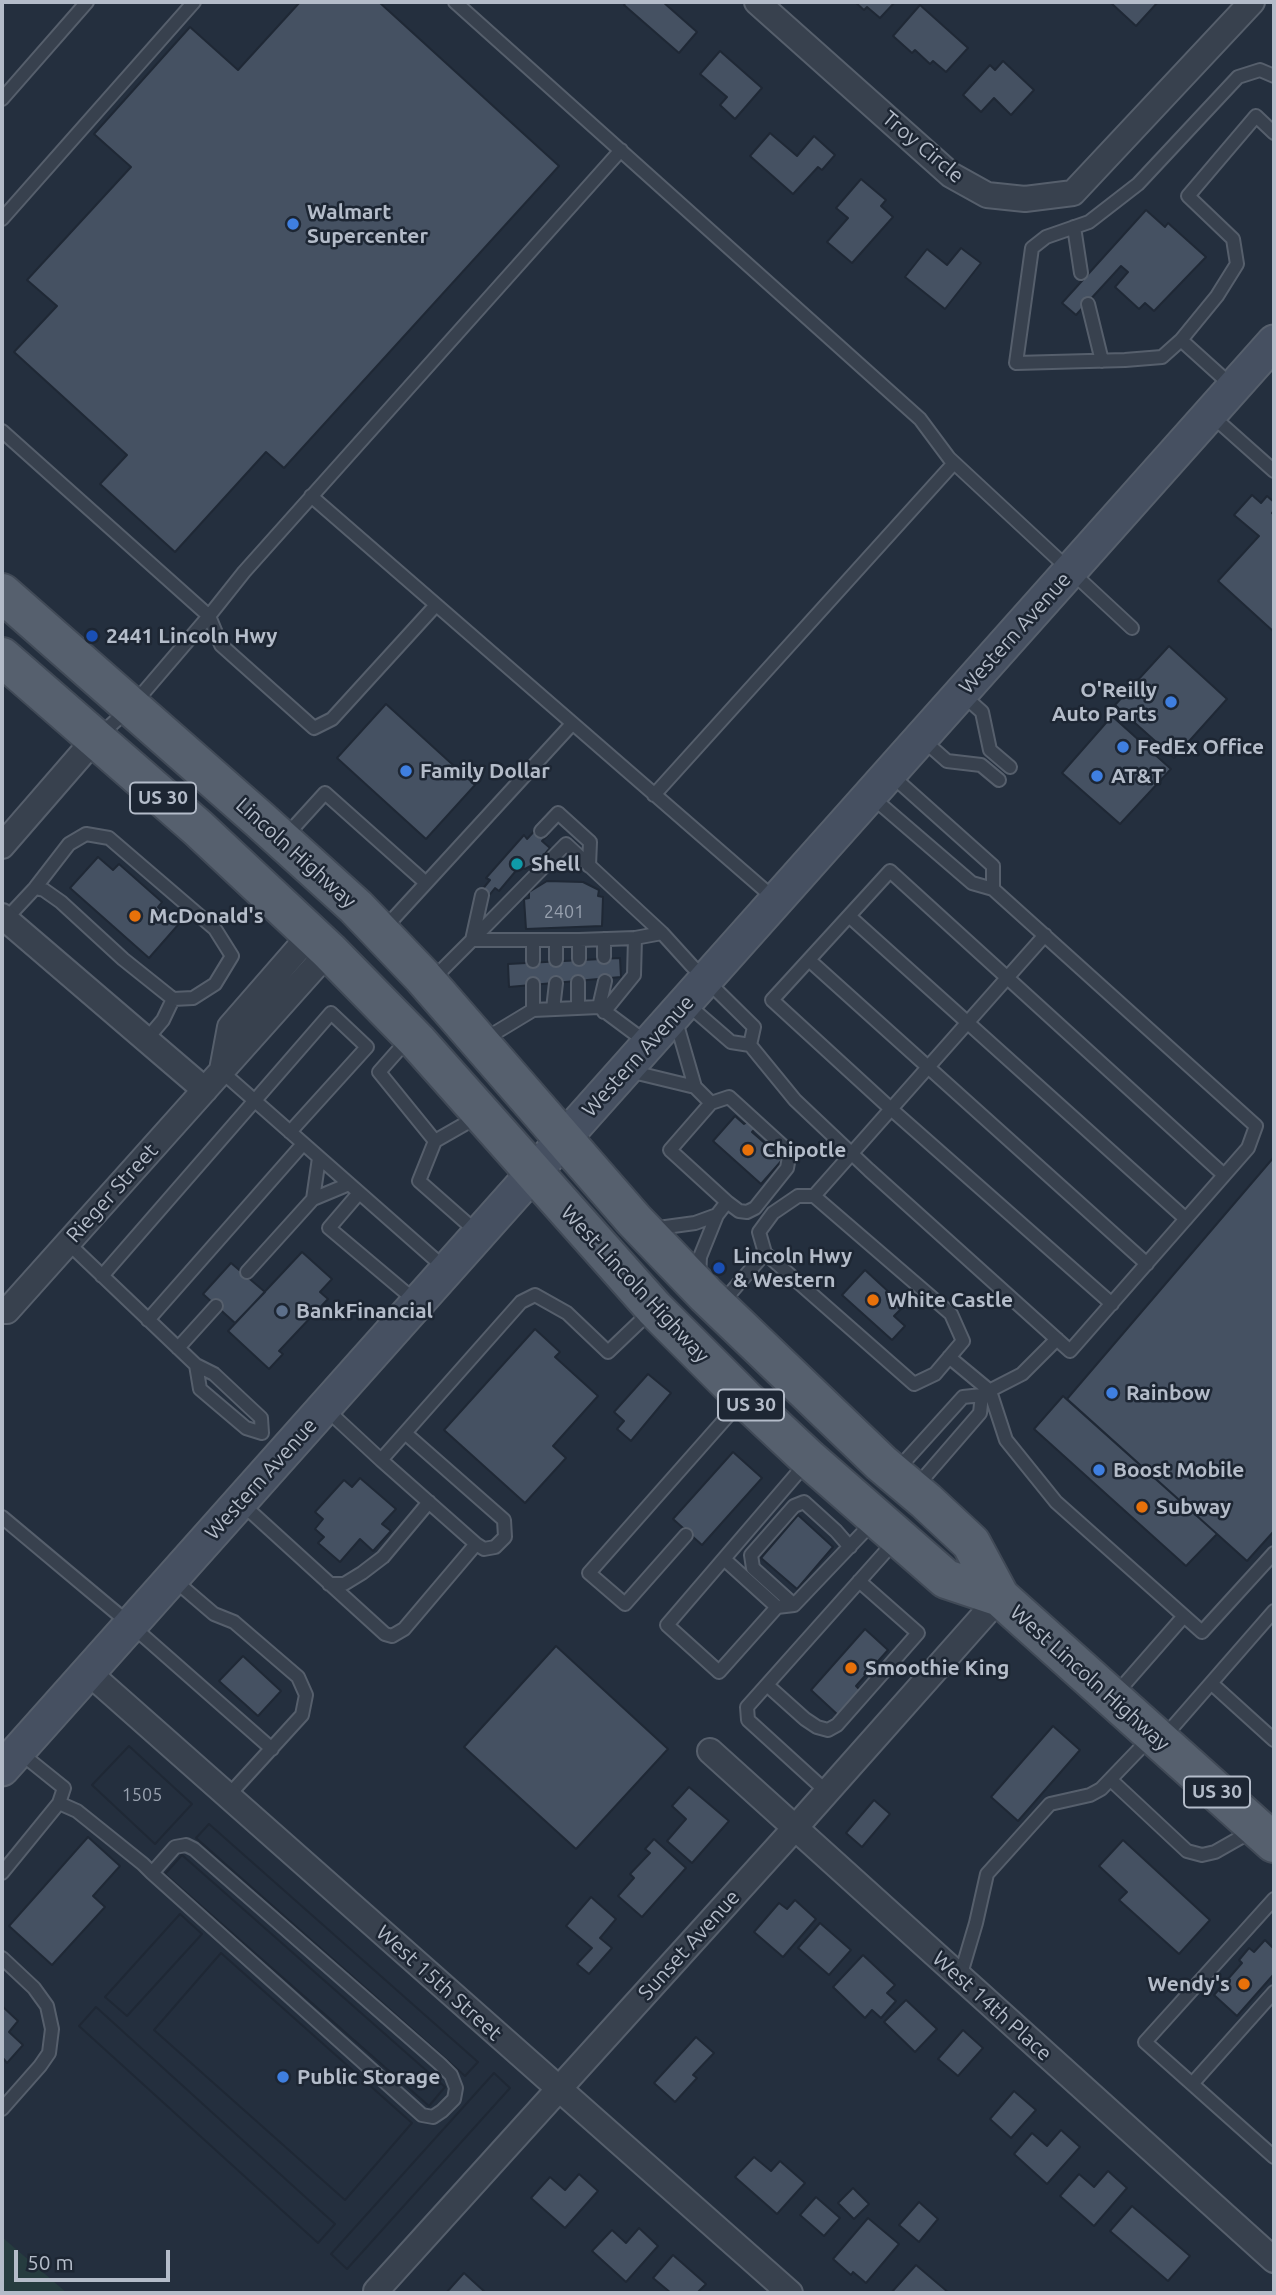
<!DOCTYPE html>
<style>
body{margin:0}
#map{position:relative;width:1276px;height:2295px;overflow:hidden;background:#242f3e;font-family:Ubuntu,sans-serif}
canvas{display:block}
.frame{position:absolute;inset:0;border:4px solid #b4bcc9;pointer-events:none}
.scale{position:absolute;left:14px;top:2250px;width:156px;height:32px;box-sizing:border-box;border:4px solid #b4bcc9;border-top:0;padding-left:9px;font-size:21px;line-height:24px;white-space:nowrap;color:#b4bcc9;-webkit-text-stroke:5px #1d2633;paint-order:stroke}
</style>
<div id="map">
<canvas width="1276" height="2295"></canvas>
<div class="frame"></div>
<div class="scale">50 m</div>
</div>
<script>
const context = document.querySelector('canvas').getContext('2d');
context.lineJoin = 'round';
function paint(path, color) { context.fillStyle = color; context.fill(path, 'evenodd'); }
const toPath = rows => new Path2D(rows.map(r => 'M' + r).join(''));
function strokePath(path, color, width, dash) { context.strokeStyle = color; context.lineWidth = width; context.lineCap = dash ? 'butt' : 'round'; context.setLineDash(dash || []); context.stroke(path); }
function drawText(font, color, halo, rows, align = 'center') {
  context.font = font + ' Ubuntu,sans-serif'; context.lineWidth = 5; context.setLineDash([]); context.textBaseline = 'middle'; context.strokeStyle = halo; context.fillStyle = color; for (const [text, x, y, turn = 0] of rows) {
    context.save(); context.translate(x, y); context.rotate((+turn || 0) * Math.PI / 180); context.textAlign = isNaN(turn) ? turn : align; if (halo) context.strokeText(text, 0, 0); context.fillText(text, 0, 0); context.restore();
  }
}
paint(toPath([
 [2,2237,67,2293,2,2293]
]), '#263c3f');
const building = toPath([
 [300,2,379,2,559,166,284,468,266,452,175,552,100,484,127,455,14,352,57,306,27,280,131,167,94,134,190,27,238,70,300,2],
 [626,2,663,2,697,32,679,53,624,5,626,2],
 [855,2,895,2,880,18,867,7,864,10,855,2],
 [1110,2,1158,2,1136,26,1110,2],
 [920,5,968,48,946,72,933,61,930,64,915,50,912,53,893,36,920,5],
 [720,51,762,88,735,119,720,105,727,97,700,74,720,51],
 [1003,61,1034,90,1011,115,994,98,981,112,963,95,990,65,995,70,1003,61],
 [770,133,797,156,814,136,835,155,822,170,818,167,793,194,750,156,770,133],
 [861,179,886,200,881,206,893,217,852,263,827,242,848,218,836,208,861,179],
 [1146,210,1165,227,1168,223,1206,257,1154,311,1145,303,1139,309,1115,287,1128,272,1121,266,1076,315,1062,303,1146,210],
 [961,248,981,263,945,309,905,277,927,249,947,265,961,248],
 [1252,495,1261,503,1267,496,1274,502,1274,510,1272,513,1274,515,1274,632,1218,581,1259,536,1234,515,1252,495],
 [1169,646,1227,699,1174,758,1115,705,1169,646],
 [386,704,475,785,426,839,337,758,386,704],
 [1112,716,1171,769,1120,824,1062,773,1112,716],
 [539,826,548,835,542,841,550,848,538,862,525,869,520,866,499,891,495,888,487,898,481,891,490,880,486,878,524,835,527,839,539,826],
 [98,857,113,870,119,864,162,902,158,907,178,925,149,958,70,888,98,857],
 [547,881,583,882,599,890,598,896,603,897,602,926,526,929,524,899,529,898,529,892,547,881],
 [620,958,621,977,509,987,508,964,620,958],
 [735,1116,744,1124,747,1122,755,1129,752,1132,783,1159,761,1184,713,1141,735,1116],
 [1274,1157,1274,1531,1247,1561,1067,1399,1274,1157],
 [302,1252,332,1279,320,1292,328,1299,279,1351,283,1354,269,1369,228,1331,302,1252],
 [231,1263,265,1292,235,1323,203,1294,231,1263],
 [865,1270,904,1306,894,1316,905,1326,892,1340,842,1295,865,1270],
 [535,1329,560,1352,555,1357,598,1396,553,1446,566,1458,525,1503,444,1430,535,1329],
 [648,1374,671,1393,631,1441,617,1429,624,1421,614,1412,648,1374],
 [1063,1396,1217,1534,1186,1566,1034,1429,1063,1396],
 [733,1452,762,1478,702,1545,673,1519,733,1452],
 [360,1478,396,1509,382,1524,391,1531,373,1551,360,1539,340,1562,318,1543,324,1537,315,1529,323,1519,315,1512,344,1480,352,1487,360,1478],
 [798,1515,833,1547,797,1589,761,1558,798,1515],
 [865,1629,888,1650,856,1686,860,1690,838,1715,811,1690,865,1629],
 [556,1646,668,1749,576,1849,464,1747,556,1646],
 [243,1656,281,1691,258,1716,219,1681,243,1656],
 [1053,1726,1080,1750,1018,1821,991,1797,1053,1726],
 [129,1746,192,1804,155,1844,92,1785,129,1746],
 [129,1746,192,1804,155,1844,92,1785,129,1746],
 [689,1787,729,1821,692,1863,667,1841,686,1819,672,1806,689,1787],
 [874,1800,890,1814,862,1847,846,1833,874,1800],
 [209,1824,478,2062,465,2076,196,1838,209,1824],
 [209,1824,478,2062,465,2076,196,1838,209,1824],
 [88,1837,120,1866,93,1896,105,1907,52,1965,9,1926,88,1837],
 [654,1839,686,1868,642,1917,618,1896,634,1878,630,1874,650,1853,645,1849,654,1839],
 [1123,1840,1210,1920,1179,1954,1119,1900,1127,1892,1099,1866,1123,1840],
 [182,1855,445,2087,429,2106,165,1874,182,1855],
 [182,1855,445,2087,429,2106,165,1874,182,1855],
 [591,1897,616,1919,600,1938,612,1948,589,1974,577,1964,592,1948,566,1926,591,1897],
 [795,1900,816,1919,783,1957,754,1932,779,1903,787,1909,795,1900],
 [180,1914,202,1934,127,2016,105,1997,180,1914],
 [180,1914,202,1934,127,2016,105,1997,180,1914],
 [820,1923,851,1950,829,1975,798,1948,820,1923],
 [1265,1940,1274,1949,1274,1974,1237,2016,1214,1995,1242,1963,1239,1960,1249,1948,1254,1952,1265,1940],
 [221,1953,412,2123,345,2200,154,2030,221,1953],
 [221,1953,412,2123,345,2200,154,2030,221,1953],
 [863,1955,895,1985,887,1993,896,2001,881,2018,872,2010,865,2018,833,1987,863,1955],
 [906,2000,937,2029,915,2052,884,2022,906,2000],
 [2,2006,18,2021,9,2032,23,2045,7,2063,2,2057,2,2006],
 [96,2007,335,2224,318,2243,79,2026,96,2007],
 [96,2007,335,2224,318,2243,79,2026,96,2007],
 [963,2030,983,2048,958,2076,938,2059,963,2030],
 [696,2037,714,2053,693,2075,697,2078,675,2102,654,2083,696,2037],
 [494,2073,510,2088,347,2269,331,2254,494,2073],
 [494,2073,510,2088,347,2269,331,2254,494,2073],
 [1014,2091,1036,2110,1011,2138,990,2119,1014,2091],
 [1061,2130,1080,2147,1047,2184,1014,2154,1032,2133,1047,2146,1061,2130],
 [754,2157,771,2171,780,2161,805,2183,777,2214,735,2177,754,2157],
 [1108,2171,1127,2188,1094,2226,1060,2196,1079,2174,1094,2187,1108,2171],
 [579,2174,598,2191,565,2228,531,2198,550,2177,565,2190,579,2174],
 [853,2188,869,2204,854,2219,838,2203,853,2188],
 [816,2197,840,2218,824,2236,800,2215,816,2197],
 [919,2202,938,2219,919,2242,899,2225,919,2202],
 [1132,2206,1190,2256,1168,2281,1110,2231,1132,2206],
 [868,2218,899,2244,866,2283,853,2272,851,2275,833,2259,868,2218],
 [639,2228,658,2246,626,2282,592,2251,612,2230,626,2243,639,2228],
 [673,2255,706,2284,697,2293,671,2293,653,2278,673,2255],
 [916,2265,949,2293,891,2293,916,2265],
 [464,2273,486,2293,446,2293,464,2273]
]);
paint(building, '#455162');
strokePath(building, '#1f2835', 2);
const service = toPath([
 [455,2,920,419,949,458,1132,628],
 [1274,76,1260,70,1238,77,1138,184,1089,222,1046,237,1032,248,1016,363,1125,360,1162,357,1181,340,1217,296,1237,264,1233,239,1188,196,1256,116,1274,133],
 [2,99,87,2],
 [2,219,194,2],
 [1074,227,1081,273],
 [1088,304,1102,361],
 [1181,340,1232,386],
 [1210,414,1274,471],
 [2,431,209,616,221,645,314,728,332,719,436,605],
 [311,496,776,900],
 [963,695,982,712,990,750,1010,767],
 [100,735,132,706,209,616,244,572,621,150],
 [922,739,947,761,981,765,999,780],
 [890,774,993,866,993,889],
 [654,795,954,463],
 [541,831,558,813,590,842,589,866],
 [285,837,325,793,426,883],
 [849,916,1186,1219],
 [6,919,35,888,69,844,86,834,109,838,215,929,232,956,215,984,193,998,173,999,123,959,61,902,44,890,35,888],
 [383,930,572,724],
 [604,939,604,957],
 [472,940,566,844,662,933],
 [472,940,482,895],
 [579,959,579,940],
 [556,960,556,941],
 [809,960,1147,1264],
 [533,961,533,941],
 [432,980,472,940,579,940,635,938,662,933,692,966,754,1027,750,1045,731,1042,686,1003],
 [533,984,533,1010],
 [599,1007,605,981],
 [578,1008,578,982],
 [553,1009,556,983],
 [604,1012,634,975,635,938],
 [409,1038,379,1072,435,1141,419,1181,478,1233],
 [485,1039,533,1010,599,1007,646,1042],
 [146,1040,163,1020,173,999],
 [750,1045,795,1100,869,1170,1070,1351,1248,1148,1256,1126,993,889,972,883,872,797],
 [221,1071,447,1270],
 [629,1071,695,1087,675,1018],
 [695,1087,711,1103,670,1150,727,1202],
 [711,1103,729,1097,785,1148,789,1157,787,1168,755,1208,747,1212,739,1211,727,1202,717,1215],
 [435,1141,477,1117],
 [359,1193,329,1228,418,1303],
 [798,1196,814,1196,951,1314,963,1341,935,1374,914,1384,765,1253,759,1232,773,1213,798,1196],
 [814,1196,1045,935],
 [313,1199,319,1158],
 [651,1229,695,1223,717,1215,700,1257,699,1277],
 [68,1243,196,1365,214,1374,261,1418,262,1433,246,1428,200,1389,196,1365],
 [247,1272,313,1199,349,1184],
 [102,1276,331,1013,367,1047,290,1132],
 [721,1304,765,1253],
 [1112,1304,891,1109,772,1000,890,871,1224,1175],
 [148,1320,303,1144],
 [178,1348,216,1306],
 [949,1357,990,1391,1006,1440,1056,1502,1202,1632,1274,1553],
 [985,1393,1022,1374,1057,1339],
 [325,1408,381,1460,521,1302,535,1295,567,1313,608,1352,652,1310],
 [381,1460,476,1544,484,1549,495,1547,505,1537,504,1520,405,1433],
 [807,1462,667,1625,719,1672,777,1607,794,1605,873,1522],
 [897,1470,963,1397,982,1395,980,1413,916,1487],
 [240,1502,385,1634,392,1636,404,1629,476,1544],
 [2,1517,131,1625,272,1749],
 [686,1535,625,1604,589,1573,741,1401],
 [724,1559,777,1607],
 [172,1578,214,1614,234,1622,298,1677,306,1695,302,1715,228,1796],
 [329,1584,344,1584,362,1573,383,1557,429,1502],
 [794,1605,753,1568,751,1555,794,1506,804,1502,836,1531,850,1547],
 [1211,1683,1274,1740],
 [767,1685,805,1719,817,1727,828,1730,837,1725,918,1633,859,1581],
 [1115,1695,1184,1616],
 [1164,1737,1274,1611],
 [1111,1780,1187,1851,1202,1855,1215,1852,1252,1831],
 [827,1792,748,1720,747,1707,895,1541],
 [59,1803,77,1811,143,1864,152,1873,422,2115,433,2117,442,2111,454,2099,456,2088,451,2075,440,2064,194,1849,186,1845,175,1847,152,1873],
 [2,1873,59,1803,64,1788,18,1751],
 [1274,1899,1145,2042,1274,2157],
 [2,1958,34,1988,47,2006,52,2029,49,2053,40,2066,2,2109],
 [960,1977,976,1923,987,1874,1050,1804,1090,1795,1101,1789,1150,1738],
 [1192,2084,1274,1992]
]);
const minor = toPath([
 [757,2,951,175,987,195,1025,199,1073,193,1252,2],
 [2,846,94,740],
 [2,916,205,1090],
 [222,1070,230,1027,311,934],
 [2,1311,7,1311,329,951],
 [88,1672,790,2293],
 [710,1751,1274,2260],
 [378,2293,376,2291,795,1828,1000,1597]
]);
const secondary = toPath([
 [2,1769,1274,342]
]);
const primary = toPath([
 [2,593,260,820,356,907,422,976,634,1220,706,1295,881,1463,926,1501,971,1543,1000,1597,1274,1843],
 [2,657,198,828,329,951,418,1042,654,1308,744,1398,809,1459,946,1579,1000,1597]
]);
strokePath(service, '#565f6c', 16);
strokePath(minor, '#565f6c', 28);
strokePath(secondary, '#565f6c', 37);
strokePath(primary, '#414a57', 42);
strokePath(service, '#38414e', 12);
strokePath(minor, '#38414e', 24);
strokePath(secondary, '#465061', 33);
strokePath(primary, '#56606e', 38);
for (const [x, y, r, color] of [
 [293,224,7,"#3f7fe0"],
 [92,636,7,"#1a4fb4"],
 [1171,702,7,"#3f7fe0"],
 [1123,747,7,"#3f7fe0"],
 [406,771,7,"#3f7fe0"],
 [1097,776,7,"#3f7fe0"],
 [517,864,7,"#0f9aa8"],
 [135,916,7,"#e8710a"],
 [748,1150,7,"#e8710a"],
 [719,1268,7,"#1a4fb4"],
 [873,1300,7,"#e8710a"],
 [282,1311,7,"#5c6f8a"],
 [1112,1393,7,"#3f7fe0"],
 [1099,1470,7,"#3f7fe0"],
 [1142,1507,7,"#e8710a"],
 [851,1668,7,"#e8710a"],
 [1244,1984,7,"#e8710a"],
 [283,2077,7,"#3f7fe0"]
]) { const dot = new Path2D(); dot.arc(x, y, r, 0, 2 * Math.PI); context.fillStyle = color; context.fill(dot); strokePath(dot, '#1d2633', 2.5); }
drawText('18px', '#98a1af', null, [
 ["2401",564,912],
 ["1505",142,1795]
]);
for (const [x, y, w] of [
 [163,798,66],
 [751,1405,66],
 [1217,1792,66]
]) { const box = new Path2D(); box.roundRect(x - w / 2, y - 15.5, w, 31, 5); context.fillStyle = '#1d2633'; context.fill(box); strokePath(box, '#b4bcc9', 2); }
drawText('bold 19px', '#b4bcc9', null, [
 ["US 30",163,798],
 ["US 30",751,1405],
 ["US 30",1217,1792]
]);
drawText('21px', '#b4bcc9', '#1d2633', [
 ["Troy Circle",923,147,40],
 ["Western Avenue",1015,633,-48],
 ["Lincoln Highway",296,853,42],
 ["Western Avenue",638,1056,-48],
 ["Rieger Street",112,1193,-48],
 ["West Lincoln Highway",635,1284,47],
 ["Western Avenue",261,1479,-48],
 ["West Lincoln Highway",1090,1678,42],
 ["Sunset Avenue",689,1945,-48],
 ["West 15th Street",439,1983,42],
 ["West 14th Place",992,2006,42]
]);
drawText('bold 21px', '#b4bcc9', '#1d2633', [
 ["Walmart",307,212],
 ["Supercenter",307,236],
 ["2441 Lincoln Hwy",106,636],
 ["O'Reilly",1157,690,"right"],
 ["Auto Parts",1157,714,"right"],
 ["FedEx Office",1137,747],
 ["Family Dollar",420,771],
 ["AT&T",1111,776],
 ["Shell",531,864],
 ["McDonald's",149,916],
 ["Chipotle",762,1150],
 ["Lincoln Hwy",733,1256],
 ["& Western",733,1280],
 ["White Castle",887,1300],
 ["BankFinancial",296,1311],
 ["Rainbow",1126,1393],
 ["Boost Mobile",1113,1470],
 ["Subway",1156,1507],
 ["Smoothie King",865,1668],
 ["Wendy's",1230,1984,"right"],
 ["Public Storage",297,2077]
], 'left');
</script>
